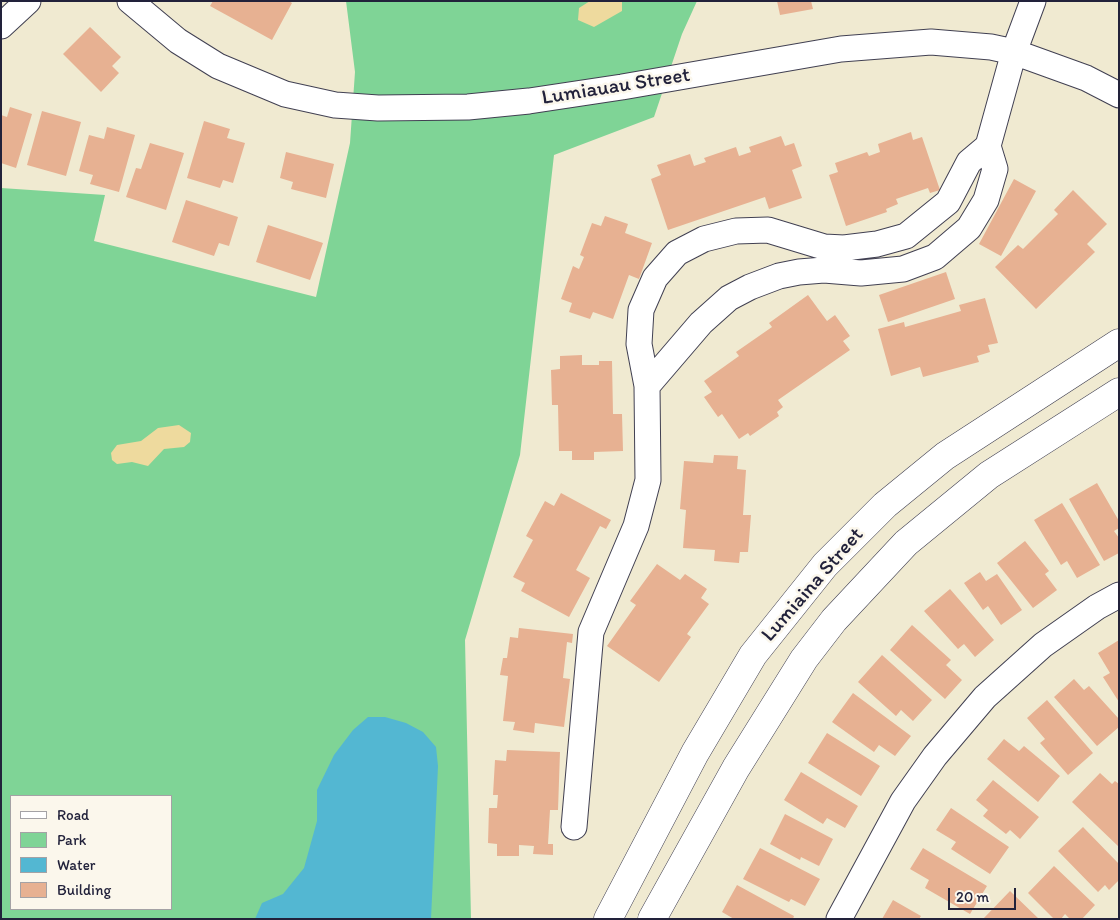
<!DOCTYPE html>
<style>
body{margin:0}
#map{position:relative;width:1120px;height:920px;overflow:hidden;background:#f0ead1;font-family:Itim,sans-serif}
canvas{display:block}
.frame{position:absolute;inset:0;border:2px solid #22223b;pointer-events:none}
.legend{position:absolute;left:10px;top:795px;width:162px;height:115px;box-sizing:border-box;background:#fbf7ec;border:1px solid #a4a2a5;margin:0;padding:6px 9px;list-style:none;font-size:15px;color:#22223b}
.legend li{display:flex;align-items:center;gap:10px;height:25px}
.legend b{width:25px;border:1px solid #a4a2a5}
.scale{position:absolute;left:948px;top:888px;width:68px;height:22px;box-sizing:border-box;border:2px solid #22223b;border-top:0;padding-left:6px;font-size:15px;line-height:18px;white-space:nowrap;color:#22223b;-webkit-text-stroke:4px #fbf7ec;paint-order:stroke}
</style>
<div id="map">
<canvas width="1120" height="920"></canvas>
<div class="frame"></div>
<ul class="legend">
<li><b style="height:6px;background:#fff"></b>Road</li>
<li><b style="height:14px;background:#7fd496"></b>Park</li>
<li><b style="height:14px;background:#53b7d2"></b>Water</li>
<li><b style="height:14px;background:#e7b192"></b>Building</li>
</ul>
<div class="scale">20 m</div>
</div>
<script>
const context = document.querySelector('canvas').getContext('2d');
context.lineJoin = 'round';
function paint(path, color) { context.fillStyle = color; context.fill(path, 'evenodd'); }
const toPath = rows => new Path2D(rows.map(r => 'M' + r).join(''));
function strokePath(path, color, width, dash) { context.strokeStyle = color; context.lineWidth = width; context.lineCap = dash ? 'butt' : 'round'; context.setLineDash(dash || []); context.stroke(path); }
function drawText(font, color, halo, rows, align = 'center') {
  context.font = font + ' Itim,sans-serif'; context.lineWidth = 5; context.setLineDash([]); context.textBaseline = 'middle'; context.strokeStyle = halo; context.fillStyle = color; for (const [text, x, y, turn = 0] of rows) {
    context.save(); context.translate(x, y); context.rotate((+turn || 0) * Math.PI / 180); context.textAlign = isNaN(turn) ? turn : align; if (halo) context.strokeText(text, 0, 0); context.fillText(text, 0, 0); context.restore();
  }
}
paint(toPath([
 [346,1,697,1,682,34,654,117,554,155,520,455,465,640,471,919,1,919,1,188,105,195,94,241,316,297,350,143,355,72],
 [11,796,171,796,171,909,11,909]
]), '#7fd496');
paint(toPath([
 [590,1,622,1,622,11,594,27,578,20,579,8],
 [179,425,191,433,190,442,184,447,164,449,148,466,132,462,117,464,112,460,111,453,117,445,141,441,158,428]
]), '#eeda9e');
paint(toPath([
 [368,717,385,717,406,723,423,732,436,747,438,766,431,919,255,919,262,903,283,894,304,868,317,821,317,790,334,755,353,730]
]), '#53b7d2');
paint(toPath([
 [213,1,289,1,292,3,272,40,210,6],
 [777,1,811,1,813,9,780,15],
 [90,27,121,57,112,66,119,73,101,92,63,54],
 [10,107,32,114,16,168,1,163,1,115,7,117],
 [42,111,81,122,66,176,27,165],
 [204,121,230,129,227,138,245,143,233,183,223,180,220,188,187,178],
 [107,127,135,135,119,192,90,184,93,175,79,171,89,135,104,139],
 [911,132,913,140,922,137,940,190,930,193,928,188,896,199,898,204,886,209,887,212,846,226,829,175,838,172,835,163,867,152,869,156,880,152,878,144],
 [781,136,785,146,794,143,802,166,792,170,802,198,769,209,765,197,668,230,651,179,661,175,657,165,690,154,694,166,706,162,704,158,736,147,739,156,751,152,749,147],
 [150,143,184,153,166,210,126,197,136,168,141,169],
 [286,152,334,164,326,198,291,189,293,182,280,178],
 [1014,179,1036,191,1001,256,979,244],
 [1073,190,1107,224,1087,244,1095,252,1036,309,995,267,1018,245,1023,249,1058,214,1054,210],
 [186,200,238,217,229,246,219,243,214,256,172,242],
 [605,216,628,224,625,233,652,243,639,279,629,275,613,319,593,312,590,319,569,312,572,303,561,299,573,266,579,269,584,257,580,255,592,223,601,226],
 [268,225,323,243,310,280,256,262],
 [946,272,955,299,888,322,879,295],
 [808,295,827,321,835,315,850,336,843,341,850,350,778,400,783,407,777,412,779,416,750,436,748,433,739,439,722,414,718,417,704,397,712,392,704,381,739,356,736,352,772,327,769,323],
 [985,298,998,343,988,345,990,352,977,356,979,362,923,377,920,367,891,376,878,329,904,322,905,327,961,311,959,305],
 [582,355,582,365,599,365,599,361,612,361,613,414,622,414,623,451,594,452,594,460,572,460,572,451,559,451,558,405,552,405,551,370,560,369,560,356],
 [714,455,738,456,737,469,746,470,743,515,751,515,748,552,740,552,739,563,714,561,715,550,683,548,686,510,680,509,684,461,713,463],
 [1097,483,1119,521,1119,528,1114,531,1119,538,1119,553,1104,561,1069,499],
 [561,493,611,520,606,529,600,526,576,570,590,578,569,617,521,591,525,583,513,577,533,540,526,536,545,501,554,506],
 [1062,503,1100,565,1077,578,1067,561,1061,565,1034,520],
 [1025,541,1049,571,1045,574,1057,590,1033,608,997,563],
 [657,564,680,580,685,574,707,589,701,598,709,604,687,634,691,637,659,682,607,646,636,605,630,601],
 [980,572,986,581,997,574,1022,610,1001,625,988,606,983,610,964,583],
 [950,589,994,640,975,657,964,644,958,649,924,611],
 [912,625,951,660,946,665,962,680,945,699,890,650],
 [519,628,573,634,572,643,567,642,563,678,570,679,564,727,535,723,534,733,513,730,515,722,503,721,508,676,500,675,503,658,507,658,510,637,518,638],
 [1119,640,1119,702,1103,677,1110,673,1098,653],
 [882,655,932,700,913,721,901,710,896,716,858,682],
 [1074,679,1084,690,1089,686,1119,719,1119,727,1097,746,1054,697],
 [853,693,911,736,895,756,879,745,874,752,832,722],
 [1047,700,1093,753,1068,775,1040,743,1045,739,1027,718],
 [827,733,880,766,861,796,808,763],
 [1004,739,1019,751,1024,746,1060,776,1038,802,987,759],
 [507,750,560,752,558,810,550,810,548,844,553,844,553,855,533,854,534,846,519,845,519,856,497,856,497,844,488,843,489,808,497,808,498,795,493,795,495,760,506,761],
 [801,772,858,806,845,828,827,818,823,824,784,800],
 [1100,773,1112,784,1115,781,1119,784,1119,847,1072,802],
 [993,780,1039,817,1020,839,1010,830,1006,834,983,816,988,810,976,800],
 [951,808,1009,847,990,874,951,849,956,842,936,830],
 [785,814,833,839,819,866,801,857,800,860,770,844],
 [1083,827,1119,864,1119,880,1109,890,1105,885,1098,892,1058,851],
 [760,848,820,879,805,906,791,899,789,902,743,879],
 [923,848,987,886,970,914,925,888,929,880,910,869],
 [1054,866,1095,905,1082,919,1070,919,1065,914,1061,919,1054,919,1028,893],
 [737,885,794,916,793,919,734,919,722,912],
 [1010,891,1039,919,983,919],
 [893,900,921,916,919,919,882,919]
]), '#e7b192');
const minor = toPath([
 [130,1,178,41,218,66,285,94,335,105,378,108,468,107,529,101,622,87,841,49,931,42,991,47,1014,52,1086,78,1119,95],
 [1,26,28,1],
 [647,386,639,344,641,310,655,278,677,253,704,239,736,231,768,230,824,247,844,248,877,244,906,236,948,202,969,162,988,146],
 [574,827,591,632,636,526,648,480,647,386,701,323,729,298,750,287,779,276,799,272,824,270,861,273,903,269,935,257,969,228,986,200,995,169,988,146,1014,52,1033,1],
 [839,919,903,801,935,756,985,697,1043,645,1097,607,1119,595]
]);
const major = toPath([
 [608,919,695,753,753,655,825,565,885,505,945,456,1119,343],
 [652,919,736,768,804,659,834,620,906,543,989,475,1119,392]
]);
strokePath(minor, '#414052', 27);
strokePath(major, '#414052', 29);
strokePath(minor, '#fff', 25);
strokePath(major, '#fff', 28);
drawText('21px', '#22223b', '#fbf7ec', [
 ["Lumiauau Street",616,87,-9],
 ["Lumiaina Street",813,585,-49]
]);
</script>
